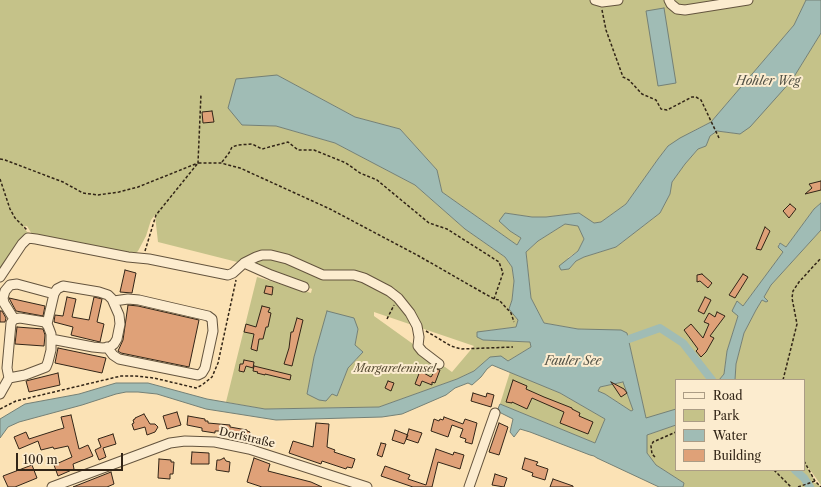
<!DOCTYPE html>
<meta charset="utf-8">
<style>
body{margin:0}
#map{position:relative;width:821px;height:487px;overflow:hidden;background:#fbe2b5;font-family:"Libre Caslon Text",serif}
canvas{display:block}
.legend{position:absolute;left:675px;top:379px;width:130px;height:92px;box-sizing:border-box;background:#fceccf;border:1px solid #ab9c85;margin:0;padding:5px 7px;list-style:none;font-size:12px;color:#322517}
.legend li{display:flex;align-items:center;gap:8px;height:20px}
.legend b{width:20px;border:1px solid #ab9c85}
.scale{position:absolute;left:16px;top:453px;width:107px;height:18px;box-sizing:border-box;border:2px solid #322517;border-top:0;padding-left:5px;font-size:12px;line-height:14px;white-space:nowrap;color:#322517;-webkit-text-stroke:3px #fceccf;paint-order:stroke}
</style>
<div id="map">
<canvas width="821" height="487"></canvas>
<ul class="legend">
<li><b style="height:5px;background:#fceccf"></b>Road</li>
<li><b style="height:11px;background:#c5c289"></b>Park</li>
<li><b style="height:11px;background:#a0bcb5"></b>Water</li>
<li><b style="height:11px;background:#dfa178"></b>Building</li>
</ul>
<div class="scale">100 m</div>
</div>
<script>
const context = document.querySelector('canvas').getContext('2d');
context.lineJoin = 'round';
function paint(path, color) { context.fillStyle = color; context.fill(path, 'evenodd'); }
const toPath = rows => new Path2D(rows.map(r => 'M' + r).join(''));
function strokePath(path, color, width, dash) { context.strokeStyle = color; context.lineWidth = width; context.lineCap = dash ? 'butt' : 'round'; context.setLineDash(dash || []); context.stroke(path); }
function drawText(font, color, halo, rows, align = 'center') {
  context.font = font + ' "Libre Caslon Text",serif'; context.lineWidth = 4; context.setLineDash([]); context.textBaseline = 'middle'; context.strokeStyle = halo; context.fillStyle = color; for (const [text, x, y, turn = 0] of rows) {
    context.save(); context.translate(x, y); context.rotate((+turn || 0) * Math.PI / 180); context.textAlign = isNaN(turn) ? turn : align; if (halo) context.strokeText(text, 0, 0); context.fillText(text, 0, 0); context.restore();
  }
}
paint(toPath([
 [0,0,806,0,794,25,711,122,695,130,668,146,658,159,626,204,601,222,594,223,579,213,546,217,532,217,505,213,510,231,521,238,517,245,442,192,437,170,400,129,355,117,277,75,242,125,276,126,335,143,415,185,465,229,505,257,512,267,514,281,512,300,509,309,518,320,516,327,485,331,483,340,530,342,531,347,508,361,490,357,474,371,457,379,379,407,265,409,226,402,257,277,311,293,312,289,253,266,158,242,155,215,151,220,146,236,138,251,134,255,33,236,27,226,23,227,28,233,27,234,0,272],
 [328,311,358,329,355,345,357,359,348,368,337,395,332,394,307,394,314,357],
 [374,312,474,346,452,372,374,316],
 [821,33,821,203,814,209,786,247,780,243,778,245,784,251,743,306,737,301,738,316,727,351,724,374,719,380,676,380,676,409,646,419,627,333,578,329,544,323,531,298,526,252,538,241,565,224,579,226,584,239,578,251,569,257,562,270,569,269,576,261,584,257,616,247,634,233,660,213,670,194,672,182,685,164,698,149,706,146,710,136,717,131,740,134,792,80],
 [821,230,821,485,805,463,815,481,813,483,817,483,821,487,683,487,684,483,656,465,647,453,647,435,676,425,676,470,804,470,804,380,735,380,736,364,744,333,756,310,762,300,767,301,764,297,771,285],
 [510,372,560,393,605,419,595,443,500,404],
 [624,382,633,410,631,411,605,394,597,391,600,387]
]), '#c5c289');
const water = toPath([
 [806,0,821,0,821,33,792,80,750,127,740,134,717,131,710,136,706,146,698,149,685,164,672,182,670,194,660,213,616,247,584,257,576,261,569,269,561,270,559,266,578,251,584,239,578,226,565,224,538,241,526,252,531,298,544,323,578,329,621,330,627,333,646,418,676,409,676,425,647,435,647,453,656,465,684,483,683,487,659,487,597,458,594,456,590,455,530,432,520,429,514,437,510,432,513,419,497,411,500,404,595,443,605,419,560,393,492,365,487,369,481,377,472,385,468,383,455,388,446,395,402,414,382,417,276,420,206,409,157,394,138,392,126,392,116,394,82,405,19,422,8,427,0,438,0,419,25,404,79,394,116,383,148,383,207,399,265,409,379,407,457,379,474,371,490,357,501,356,508,361,531,347,530,342,483,340,477,337,477,332,516,327,518,320,509,309,512,300,514,281,512,267,505,257,465,229,415,185,335,143,276,126,242,125,228,108,236,79,277,75,355,117,400,129,437,170,442,192,517,245,521,238,510,231,499,221,505,213,532,217,546,217,579,213,594,223,601,222,626,204,658,159,668,146,680,138,711,122,794,25,806,0],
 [623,382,633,410,631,411,605,394,598,391,600,387,623,382],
 [664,8,676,83,658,86,646,11,664,8],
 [821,203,821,230,771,285,764,297,768,301,766,302,762,300,756,310,744,333,736,364,735,380,719,380,724,374,727,351,738,316,732,311,737,301,743,306,783,252,778,247,780,243,786,247,814,209,821,203],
 [327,311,354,318,358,329,355,345,363,352,348,368,337,396,332,394,326,401,319,400,307,394,314,357,327,311]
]);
paint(water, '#a0bcb5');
strokePath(water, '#748076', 1);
strokePath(toPath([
 [629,339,660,328,683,343,712,380],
 [795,470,804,478,810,487]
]), '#a0bcb5', 8);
const building = toPath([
 [212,111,214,122,203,123,202,112,212,111],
 [821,181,821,190,805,194,812,188,809,184,821,181],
 [790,204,796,209,789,218,783,211,790,204],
 [765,227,770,231,761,250,756,249,765,227],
 [125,270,136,273,132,293,120,292,125,270],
 [702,274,712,283,708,288,700,281,697,282,697,275,702,274],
 [743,274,748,277,735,298,729,295,743,274],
 [266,286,273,287,272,295,264,293,266,286],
 [67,297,76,299,72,317,89,320,94,297,102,299,97,322,104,324,100,342,71,335,73,327,54,322,55,315,63,316,67,297],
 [705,297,711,300,704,314,698,311,705,297],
 [9,298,45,306,43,316,16,311,9,298],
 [128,305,138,306,199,320,189,367,121,353,118,351,123,340,128,305],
 [262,306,270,308,268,312,271,313,268,327,266,327,263,339,259,339,257,351,251,349,254,334,244,332,246,324,256,327,262,306],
 [0,311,2,311,6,318,5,322,0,322,0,311],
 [717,312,725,316,710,336,714,338,706,352,701,357,696,351,698,349,684,330,691,324,703,338,709,324,704,322,709,313,715,317,717,312],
 [297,318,303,320,292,366,284,364,289,348,291,332,293,332,297,318],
 [17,327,43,329,45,335,44,346,15,344,17,327],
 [58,348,106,358,102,373,55,363,58,348],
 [244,360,254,362,253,368,246,366,244,372,239,371,240,364,243,364,244,360],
 [254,366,291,375,290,380,265,374,265,375,257,373,258,372,253,371,254,366],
 [436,369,440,370,435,383,432,382,432,385,422,381,420,386,415,384,420,371,431,377,436,369],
 [58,373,60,385,29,392,26,381,58,373],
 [513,380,527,386,526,389,544,397,572,408,572,409,580,413,579,416,593,422,588,434,560,423,564,412,532,398,527,409,512,402,512,403,506,402,513,380],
 [388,381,394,383,391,391,385,388,388,381],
 [611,382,624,389,627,393,621,397,611,382],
 [473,393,486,397,487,393,494,395,491,407,471,401,473,393],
 [177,412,181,425,167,429,163,416,177,412],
 [144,414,150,424,155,424,158,427,155,432,147,435,145,427,134,430,132,424,134,423,133,420,135,419,135,418,144,414],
 [71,415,79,449,88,445,93,456,73,464,74,469,58,476,54,465,72,457,68,446,54,449,53,447,41,450,38,441,19,449,14,437,26,432,29,439,57,430,64,428,61,417,71,415],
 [188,416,205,419,205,421,208,421,208,423,230,425,230,427,247,430,247,431,250,432,248,440,236,437,237,434,218,431,215,431,215,433,202,431,202,428,187,425,188,416],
 [444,417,463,424,465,419,477,423,472,444,465,442,466,439,460,437,463,429,452,425,448,437,431,431,434,419,439,421,440,419,443,420,444,417],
 [316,423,329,424,327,447,335,450,334,452,355,459,352,468,347,467,346,469,322,461,321,464,289,453,293,441,313,447,316,423],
 [499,423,508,427,499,455,489,452,499,423],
 [409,429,422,433,418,443,406,439,409,429],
 [395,430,408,435,404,444,392,440,395,430],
 [113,434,116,444,103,448,106,457,99,460,95,450,101,447,98,439,113,434],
 [381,443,386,444,382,457,377,455,381,443],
 [436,449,453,455,454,452,464,455,460,469,438,462,432,487,413,487,381,476,385,466,410,475,408,479,426,485,436,449],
 [192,452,209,453,209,464,191,464,192,452],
 [224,458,226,461,230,462,229,472,216,470,217,460,220,460,224,458],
 [254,458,270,464,268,471,311,482,322,487,262,487,247,482,254,458],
 [525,458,538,462,536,465,548,469,545,480,532,476,533,473,522,469,525,458],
 [159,459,171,460,171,462,174,462,173,474,170,474,170,479,158,478,159,459],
 [32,465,37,478,15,487,8,487,3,476,32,465],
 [111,472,114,484,107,487,73,487,111,472],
 [495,474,507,478,504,487,492,485,495,474],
 [553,479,573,486,573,487,550,487,553,479]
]);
paint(building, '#dfa178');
strokePath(building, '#322517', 1);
const minor = toPath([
 [595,0,602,2,618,0],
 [669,0,671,4,677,9,685,10,748,0],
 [244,263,271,275,304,287],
 [0,277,22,244,28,238,36,239,128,257,149,259,228,275,233,273,244,263,256,257,262,255,271,255,287,259,323,275,354,275,364,278,389,291,398,298,410,313,417,326,419,337,418,346,422,351,439,364],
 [14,319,4,303,3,298,5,291,10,285,17,284,54,294],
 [47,324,54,294,57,289,63,286,99,292,108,295,112,299,119,315,120,324,117,339,114,344,110,347,103,348,93,347,51,339],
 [107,347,113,355,119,359,198,375,202,373,205,368,213,331,212,319,208,316,139,300,128,299,114,301],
 [0,394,9,378,7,368,11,323,14,319,20,318,45,322,48,326,51,334,51,350,48,362,46,367,25,375,9,378],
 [52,487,170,443,185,441,215,442,249,449,367,487],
 [469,487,495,413]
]);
strokePath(minor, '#64543e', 11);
strokePath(toPath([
 [602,10,606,30,623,77,629,80,642,94,656,100,661,109,667,110,692,97,696,97,701,100,719,138],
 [0,159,5,160,63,182,83,193,98,195,119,192,138,187,198,163,201,94],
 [222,162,229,153,232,147,238,145,252,144,262,149,288,142,298,150,314,150,346,163,360,173,377,180,429,223,447,229,499,262,503,273,494,299],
 [0,179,10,209,15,218,27,230],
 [145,251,156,215,198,163,221,163,240,168,330,209,417,255,494,299,499,300,511,313,514,322],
 [387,319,394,305],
 [426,331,451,346,461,349,513,347],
 [783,380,797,324,792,298,793,291,799,282,821,258],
 [0,409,16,401,121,376,135,376,154,378,196,388,202,385,212,377,218,363,236,280],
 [655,457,652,454,651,446,653,442,676,432],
 [804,461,815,481,821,487],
 [774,470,791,487],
 [798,487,815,481]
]), '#322517', 1.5, [3, 2]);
strokePath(minor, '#fceccf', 9);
drawText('italic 11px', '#574c34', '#fceccf', [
 ["Margareteninsel",395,369]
]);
drawText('11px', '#322517', '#fceccf', [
 ["Dorfstraße",247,438,13]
]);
drawText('italic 12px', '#535246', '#fceccf', [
 ["Hohler Weg",768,82],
 ["Fauler See",573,362]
]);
</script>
